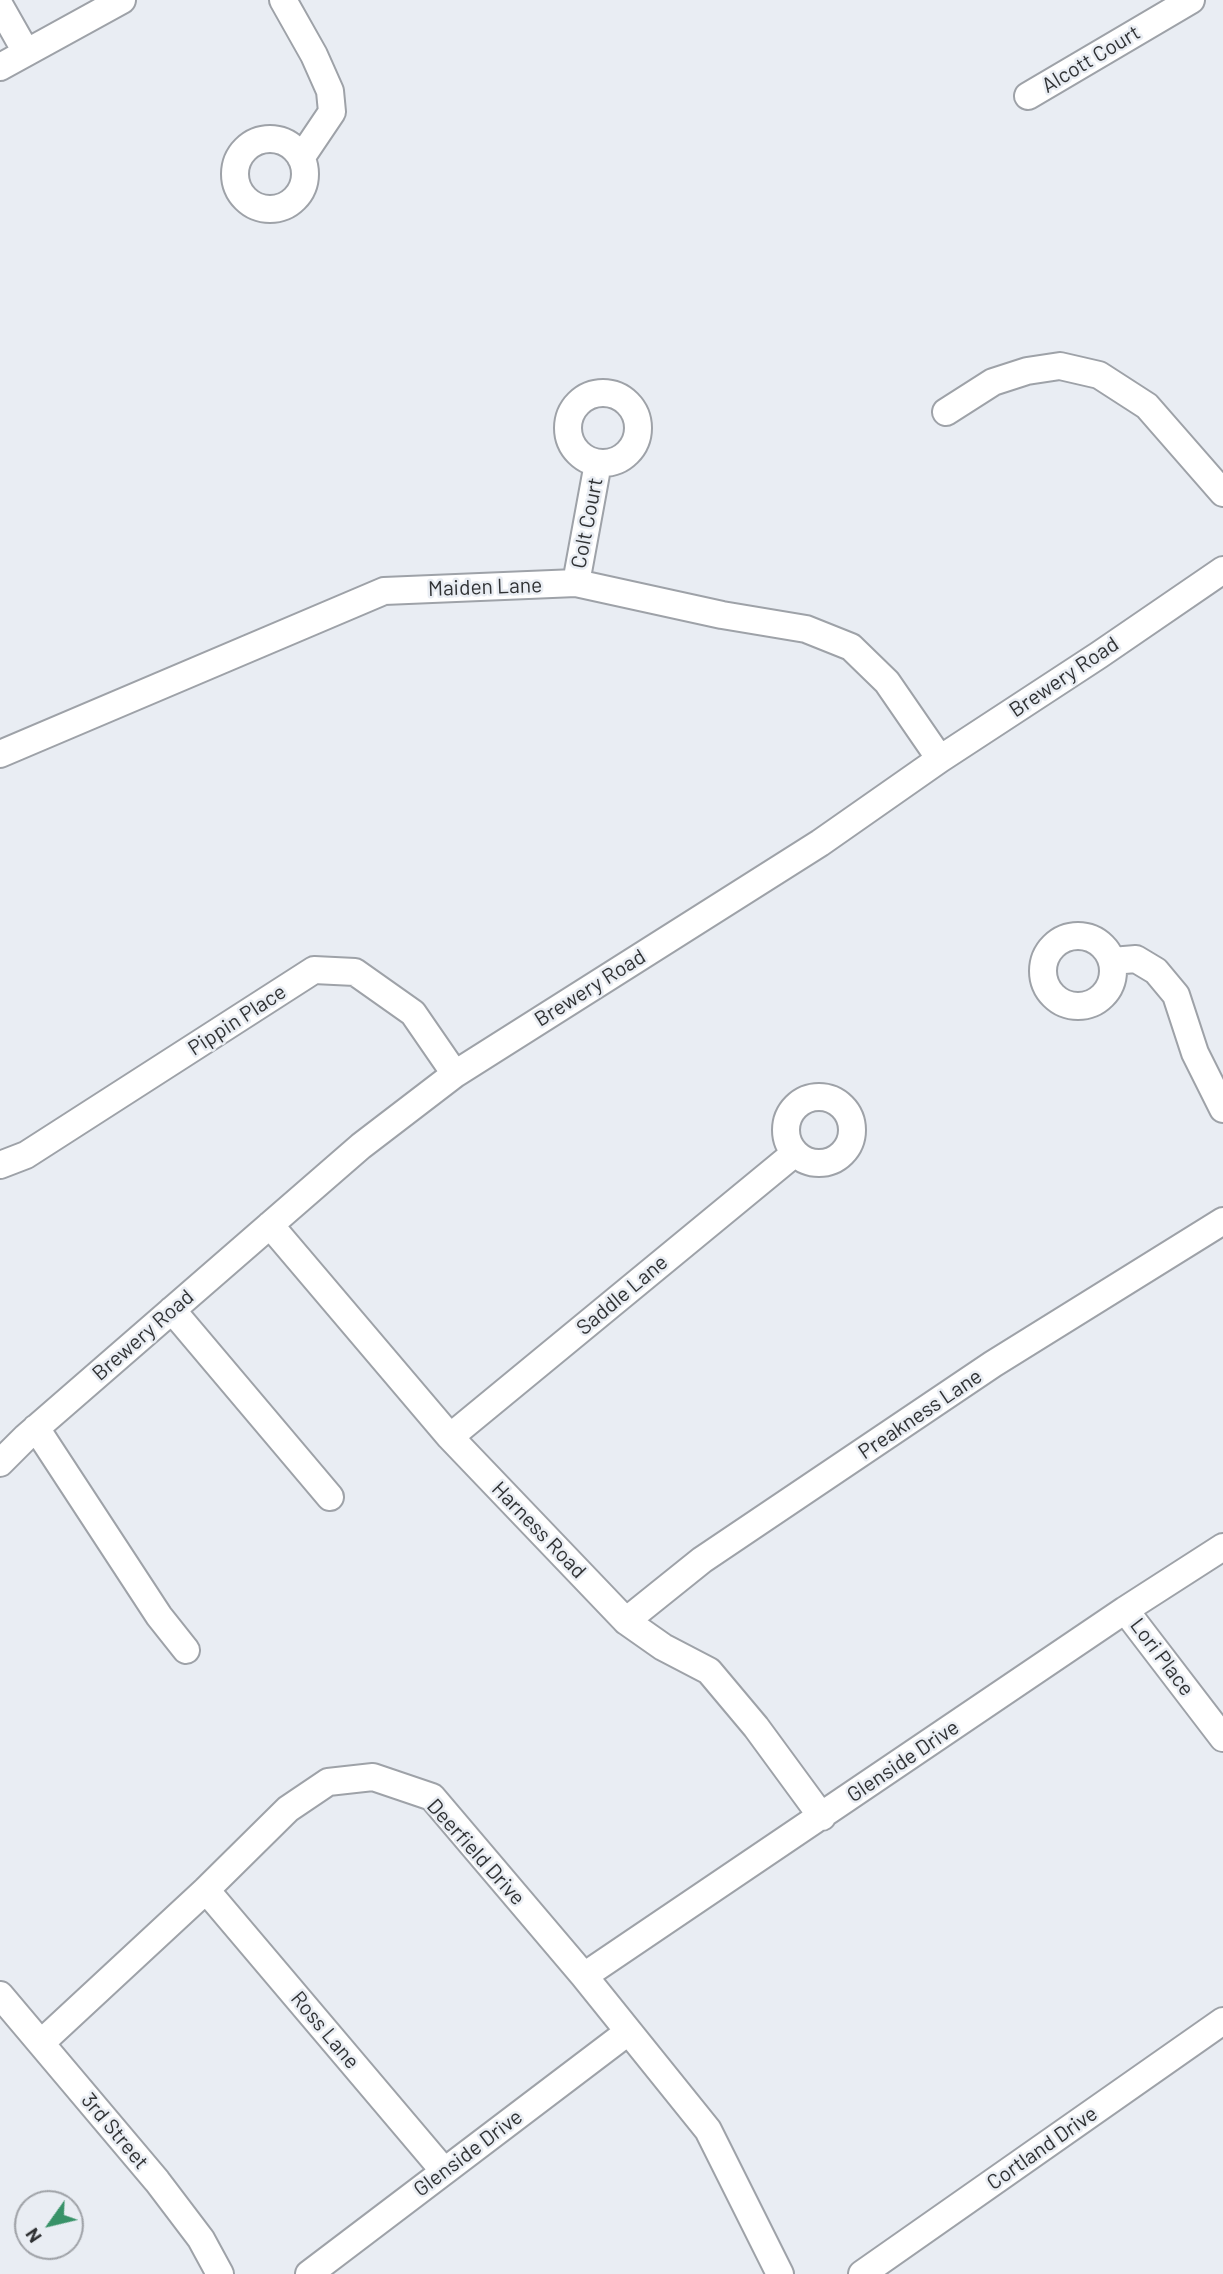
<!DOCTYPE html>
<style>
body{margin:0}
#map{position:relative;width:1223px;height:2274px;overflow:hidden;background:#e9edf3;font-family:Barlow,sans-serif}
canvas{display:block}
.north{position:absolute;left:14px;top:2190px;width:70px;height:70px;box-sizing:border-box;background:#e9edf3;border:2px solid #9fa2a7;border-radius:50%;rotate:236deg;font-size:19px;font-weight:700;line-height:28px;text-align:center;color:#303234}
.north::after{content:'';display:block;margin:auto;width:24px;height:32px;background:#389268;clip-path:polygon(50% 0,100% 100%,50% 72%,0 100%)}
</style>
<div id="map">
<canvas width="1223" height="2274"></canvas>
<div class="north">N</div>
</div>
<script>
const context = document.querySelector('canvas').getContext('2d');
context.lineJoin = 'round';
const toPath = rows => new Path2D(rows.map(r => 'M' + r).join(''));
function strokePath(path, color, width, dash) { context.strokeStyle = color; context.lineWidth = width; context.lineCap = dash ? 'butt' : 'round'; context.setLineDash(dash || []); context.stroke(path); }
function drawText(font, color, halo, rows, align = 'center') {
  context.font = font + ' Barlow,sans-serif'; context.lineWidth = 5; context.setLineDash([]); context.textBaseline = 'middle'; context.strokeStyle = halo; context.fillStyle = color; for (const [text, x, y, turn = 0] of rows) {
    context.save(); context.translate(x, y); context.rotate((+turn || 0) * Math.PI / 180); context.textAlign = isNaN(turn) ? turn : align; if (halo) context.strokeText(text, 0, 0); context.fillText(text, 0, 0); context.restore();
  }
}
const minor = toPath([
 [283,0,314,55,330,91,332,112,301,158],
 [0,6,26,52],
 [0,67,122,0],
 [1028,96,1191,0],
 '235 174a35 35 0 1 1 70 0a35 35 0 1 1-70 0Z',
 '568 428a35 35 0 1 1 70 0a35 35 0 1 1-70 0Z',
 [946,412,993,382,1027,371,1060,366,1099,375,1147,406,1223,493],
 [576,583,598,463],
 [0,754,384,591,576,583,722,615,806,629,851,647,887,682,940,759],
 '1043 971a35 35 0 1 1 70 0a35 35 0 1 1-70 0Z',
 [1112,961,1136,959,1156,971,1176,995,1195,1053,1223,1109],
 '786 1130a33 33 0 1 1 66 0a33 33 0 1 1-66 0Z',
 [0,1165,26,1155,314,970,355,972,413,1013,455,1074],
 [270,1225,450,1437,626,1621,663,1647,709,1671,756,1727,822,1817],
 [172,1310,330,1497],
 [36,1428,159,1616,186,1650],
 [450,1437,795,1153],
 [0,1463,26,1437,361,1146,455,1074,820,843,940,759,1099,655,1223,570],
 [1125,1610,1223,1738],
 [626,1621,702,1560,993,1364,1223,1221],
 [206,1890,444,2171],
 [584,1976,1125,1610,1223,1547],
 [0,1995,157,2181,201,2239,220,2274],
 [41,2043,206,1890,288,1809,328,1782,373,1777,432,1797,584,1976,708,2130,780,2274],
 [309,2274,628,2032],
 [862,2274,1223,2021]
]);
strokePath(minor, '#9ea2a8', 30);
strokePath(minor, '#fff', 26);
drawText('21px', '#303234', '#e9edf3', [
 ["Alcott Court",1091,59,-31],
 ["Colt Court",587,523,-79],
 ["Maiden Lane",485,587,-2],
 ["Brewery Road",1064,677,-34],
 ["Brewery Road",590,988,-32],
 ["Pippin Place",237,1020,-33],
 ["Saddle Lane",622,1295,-40],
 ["Brewery Road",143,1335,-41],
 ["Preakness Lane",920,1414,-34],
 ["Harness Road",539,1530,46],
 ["Lori Place",1162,1657,53],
 ["Glenside Drive",903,1761,-34],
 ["Deerfield Drive",476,1852,48],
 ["Ross Lane",325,2030,50],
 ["3rd Street",115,2131,50],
 ["Cortland Drive",1042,2148,-35],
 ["Glenside Drive",468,2153,-37]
]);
</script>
